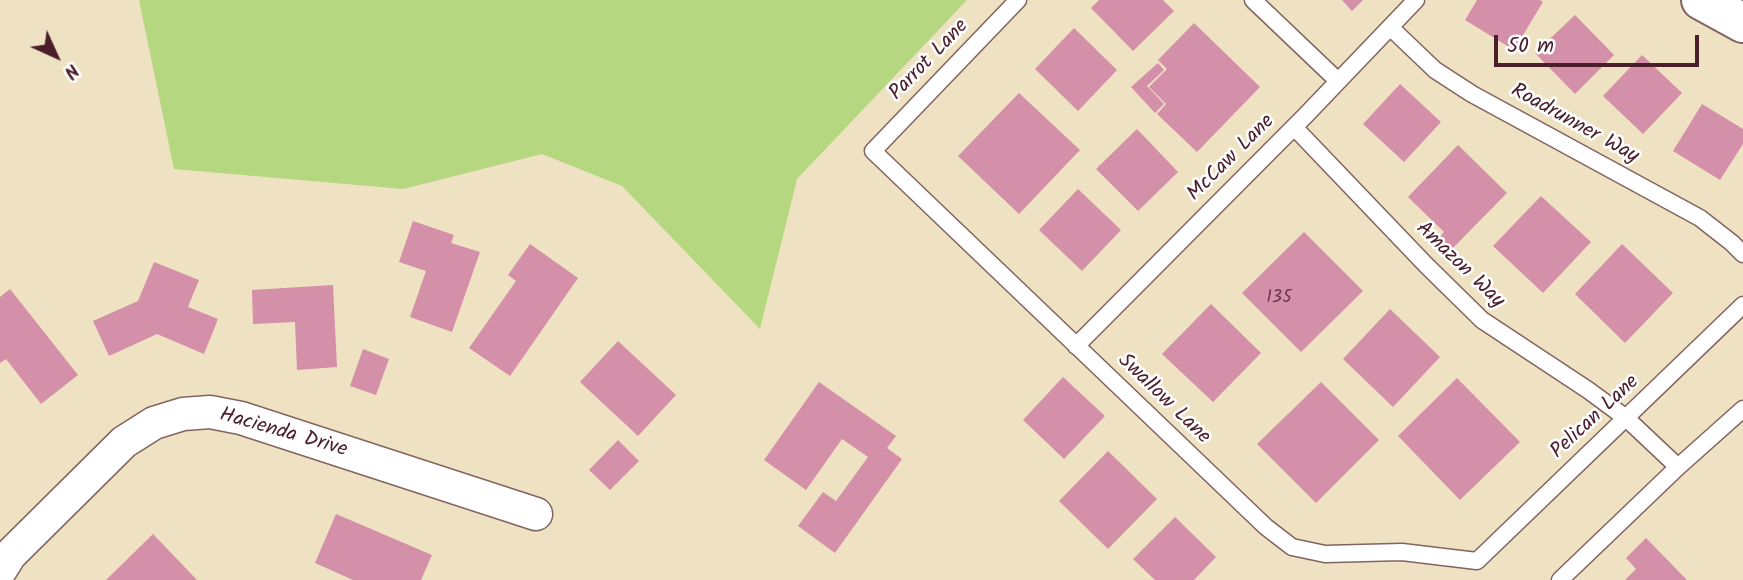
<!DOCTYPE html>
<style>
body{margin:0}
#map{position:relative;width:1743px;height:580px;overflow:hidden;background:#eee2c3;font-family:Kalam,sans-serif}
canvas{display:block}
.north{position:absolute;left:21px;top:21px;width:70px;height:70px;-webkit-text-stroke:5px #fff;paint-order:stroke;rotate:135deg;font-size:19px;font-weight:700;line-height:28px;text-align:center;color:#4a1f2b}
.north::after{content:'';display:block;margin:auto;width:24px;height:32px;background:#4a1f2b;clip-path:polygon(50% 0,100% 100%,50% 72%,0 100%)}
.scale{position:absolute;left:1494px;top:35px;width:205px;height:32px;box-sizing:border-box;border:4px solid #4a1f2b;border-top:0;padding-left:9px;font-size:21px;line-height:24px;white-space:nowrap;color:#4a1f2b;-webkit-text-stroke:5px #fff;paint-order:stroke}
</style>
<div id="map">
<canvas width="1743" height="580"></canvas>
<div class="north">N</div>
<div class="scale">50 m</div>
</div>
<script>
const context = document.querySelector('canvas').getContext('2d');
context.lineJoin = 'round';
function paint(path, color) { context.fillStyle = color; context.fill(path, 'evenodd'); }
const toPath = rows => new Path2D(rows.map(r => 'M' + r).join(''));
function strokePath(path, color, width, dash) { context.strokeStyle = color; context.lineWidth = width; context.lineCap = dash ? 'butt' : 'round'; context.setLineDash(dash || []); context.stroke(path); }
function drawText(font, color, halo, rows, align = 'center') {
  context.font = font + ' Kalam,sans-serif'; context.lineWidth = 5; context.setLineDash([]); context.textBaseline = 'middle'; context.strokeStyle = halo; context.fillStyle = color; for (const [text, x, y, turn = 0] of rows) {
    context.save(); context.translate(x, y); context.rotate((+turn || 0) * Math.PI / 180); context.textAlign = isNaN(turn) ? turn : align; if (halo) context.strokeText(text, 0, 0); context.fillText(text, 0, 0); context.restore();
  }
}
paint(toPath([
 [139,0,967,0,797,179,760,329,622,186,542,154,403,189,174,169]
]), '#b5d77f');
paint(toPath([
 [1099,0,1163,0,1174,11,1133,51,1091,8],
 [1342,0,1363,0,1352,11],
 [1477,0,1540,0,1543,2,1514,50,1465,20],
 [1575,15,1614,55,1575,94,1535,53],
 [1194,23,1260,87,1197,152,1157,114,1166,104,1149,87,1167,69,1158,60],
 [1074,28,1117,70,1078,111,1035,69],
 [1642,55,1682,93,1643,134,1603,96],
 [1158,63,1164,70,1147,86,1164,104,1155,113,1131,87],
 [1400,84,1441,122,1404,162,1363,124],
 [1019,93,1080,150,1019,214,958,156],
 [1702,104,1743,129,1743,144,1720,180,1673,151],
 [1137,129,1178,172,1138,211,1096,169],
 [1458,145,1507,193,1448,253,1436,241,1444,232,1408,197],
 [1078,189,1121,230,1082,271,1039,230],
 [1541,196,1591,242,1543,293,1493,246],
 [413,221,454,235,451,243,480,252,452,332,410,317,426,271,399,262],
 [1304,232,1363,291,1301,352,1242,293],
 [530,244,578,278,510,376,469,348,516,281,508,275],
 [1622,244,1673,293,1625,343,1575,294],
 [154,262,199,280,188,307,218,319,204,354,157,334,109,356,93,321,138,301],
 [333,285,337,367,297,370,295,322,253,324,252,290],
 [10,289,78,375,41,404,6,359,0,363,0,297],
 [1211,304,1261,353,1213,402,1162,354],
 [1390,309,1440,357,1393,407,1343,359],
 [618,341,676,395,638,436,580,382],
 [363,349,389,359,376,395,350,386],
 [1063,377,1105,416,1064,459,1023,420],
 [1457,378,1520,442,1460,500,1398,436],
 [819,382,896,436,887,448,902,459,835,553,798,526,823,492,836,501,868,457,842,439,806,490,764,460],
 [1321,382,1379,440,1316,503,1257,444],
 [618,440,639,461,610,490,589,470],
 [1108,451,1157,499,1108,549,1059,501],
 [336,514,432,555,421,580,353,580,315,563],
 [1175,517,1216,557,1194,580,1155,580,1133,559],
 [153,534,197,580,106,580],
 [1646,538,1687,580,1625,580,1636,569,1626,558]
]), '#d48fa9');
const lane = toPath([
 [1018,0,873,151,1266,527,1292,547,1325,554,1402,552,1477,561,1743,305],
 [1253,0,1338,81],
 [1390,27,1435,70,1472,94,1700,218,1732,243,1743,254],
 [1294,127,1426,265,1482,320,1588,390,1626,418,1678,467],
 [1076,346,1305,116,1416,0],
 [1560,580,1678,467,1743,409]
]);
const street = toPath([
 [0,571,10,555,124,442,154,423,183,414,210,412,241,418,536,514]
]);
const secondary = toPath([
 [1701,0,1743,23]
]);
strokePath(lane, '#836360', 19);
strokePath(street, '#836360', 35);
strokePath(secondary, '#836360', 42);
strokePath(lane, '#fff', 16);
strokePath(street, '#fff', 32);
strokePath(secondary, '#fff', 38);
drawText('18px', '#6c3b4a', null, [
 ["135",1279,299]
]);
drawText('21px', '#4a1f2b', '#fff', [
 ["Parrot Lane",930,61,-46],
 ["Roadrunner Way",1574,125,29],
 ["McCaw Lane",1232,159,-45],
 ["Amazon Way",1459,266,44],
 ["Swallow Lane",1163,400,44],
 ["Pelican Lane",1596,418,-43],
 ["Hacienda Drive",283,434,16]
]);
</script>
